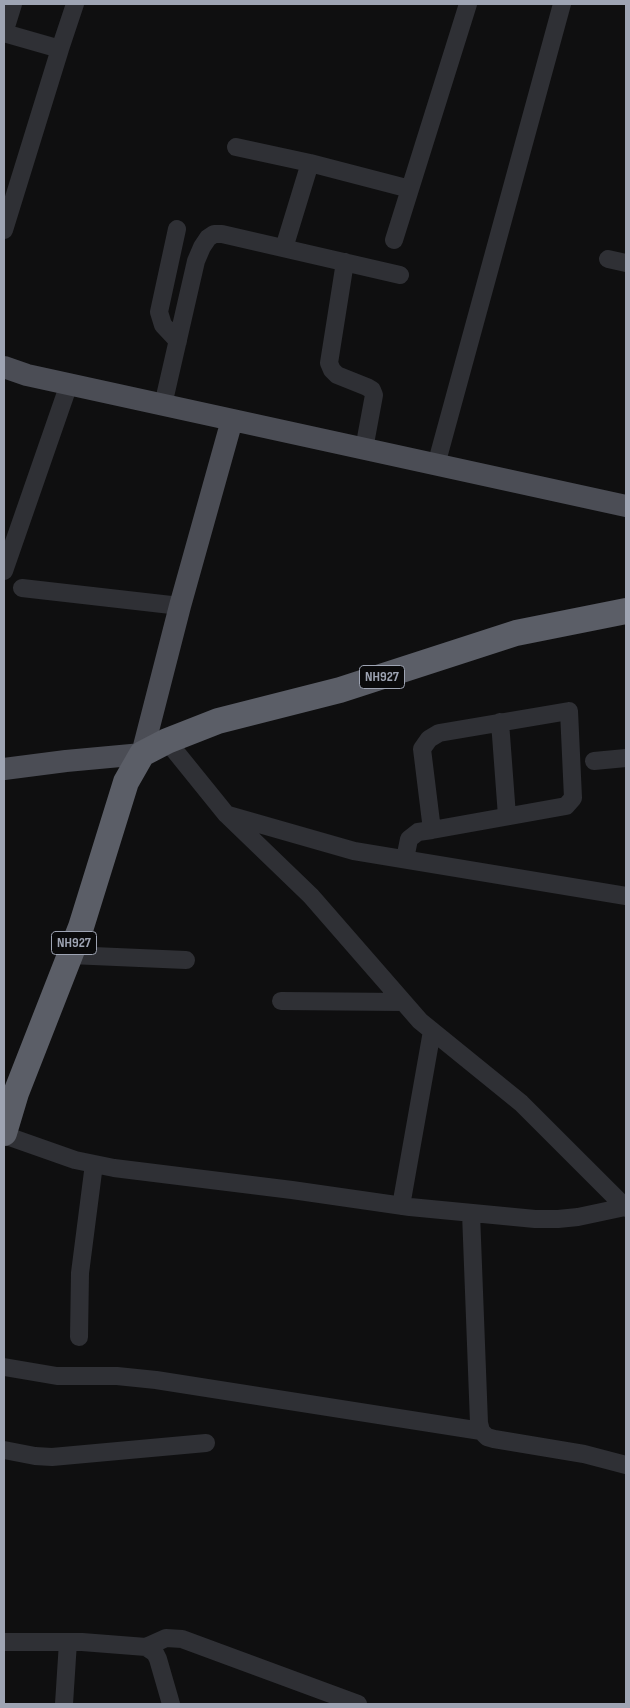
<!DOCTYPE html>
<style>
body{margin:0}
#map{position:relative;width:630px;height:1708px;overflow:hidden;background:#0f0f10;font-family:"Sofia Sans Condensed",sans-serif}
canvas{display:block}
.frame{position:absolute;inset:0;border:5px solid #9ea4b3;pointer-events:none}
</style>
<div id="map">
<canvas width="630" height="1708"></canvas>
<div class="frame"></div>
</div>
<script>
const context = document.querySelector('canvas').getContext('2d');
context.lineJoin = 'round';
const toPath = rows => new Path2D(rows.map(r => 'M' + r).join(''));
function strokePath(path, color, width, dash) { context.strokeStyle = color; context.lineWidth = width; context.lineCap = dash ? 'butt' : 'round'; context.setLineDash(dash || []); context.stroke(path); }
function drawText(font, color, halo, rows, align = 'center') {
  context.font = font + ' "Sofia Sans Condensed",sans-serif'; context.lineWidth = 5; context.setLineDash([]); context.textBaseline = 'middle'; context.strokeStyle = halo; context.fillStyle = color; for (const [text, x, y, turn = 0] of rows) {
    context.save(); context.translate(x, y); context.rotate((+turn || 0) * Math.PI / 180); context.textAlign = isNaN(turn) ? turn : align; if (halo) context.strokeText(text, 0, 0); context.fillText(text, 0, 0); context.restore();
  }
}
strokePath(toPath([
 [4,33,60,49,75,4],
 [4,33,13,4],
 [236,147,310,163,410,189],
 [177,229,159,312,163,325,178,341],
 [4,230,60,49],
 [394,240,468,4],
 [284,248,310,163],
 [608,259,626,263],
 [345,262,329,363,332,370,337,375,367,387,372,390,374,395,364,449],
 [163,405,196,261,202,247,208,238,214,234,222,234,400,275],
 [436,465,562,4],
 [4,571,69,384],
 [22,588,180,606],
 [500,722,507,816],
 [167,741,226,814,311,896,420,1021,521,1103,626,1208],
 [594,761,626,758],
 [228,815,354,851,626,896],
 [405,859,409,839,418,832,432,830,566,806,573,798,569,711,439,733,429,739,422,749,432,830],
 [70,955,186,960],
 [281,1001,403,1002],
 [4,1135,75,1160,114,1168,292,1190,410,1207,535,1219,558,1219,578,1217,625,1207],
 [401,1206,432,1031],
 [471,1213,479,1423,481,1431,487,1437,494,1439,584,1454,626,1465],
 [79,1337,80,1273,94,1164],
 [4,1367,57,1376,117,1376,156,1380,481,1431],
 [4,1450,35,1456,52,1457,206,1443],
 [4,1642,82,1642,146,1647,155,1653,158,1659,171,1704],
 [146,1647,166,1638,182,1639,358,1704],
 [64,1704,68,1642]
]), '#2f3035', 18);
strokePath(toPath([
 [4,367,27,375,626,506],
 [4,769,66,761,142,754,180,606,232,420]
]), '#4b4d55', 22);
strokePath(toPath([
 [4,1133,16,1093,81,927,126,782,142,754,167,741,218,721,340,690,516,633,626,611]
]), '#5b5e67', 26);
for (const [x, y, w] of [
 [382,677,45],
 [74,943,45]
]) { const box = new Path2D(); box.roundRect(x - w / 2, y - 11.5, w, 23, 4); context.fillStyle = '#0a0a0b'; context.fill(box); strokePath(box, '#9ea4b3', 1); }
drawText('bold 14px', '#9ea4b3', null, [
 ["NH927",382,677],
 ["NH927",74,943]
]);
</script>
